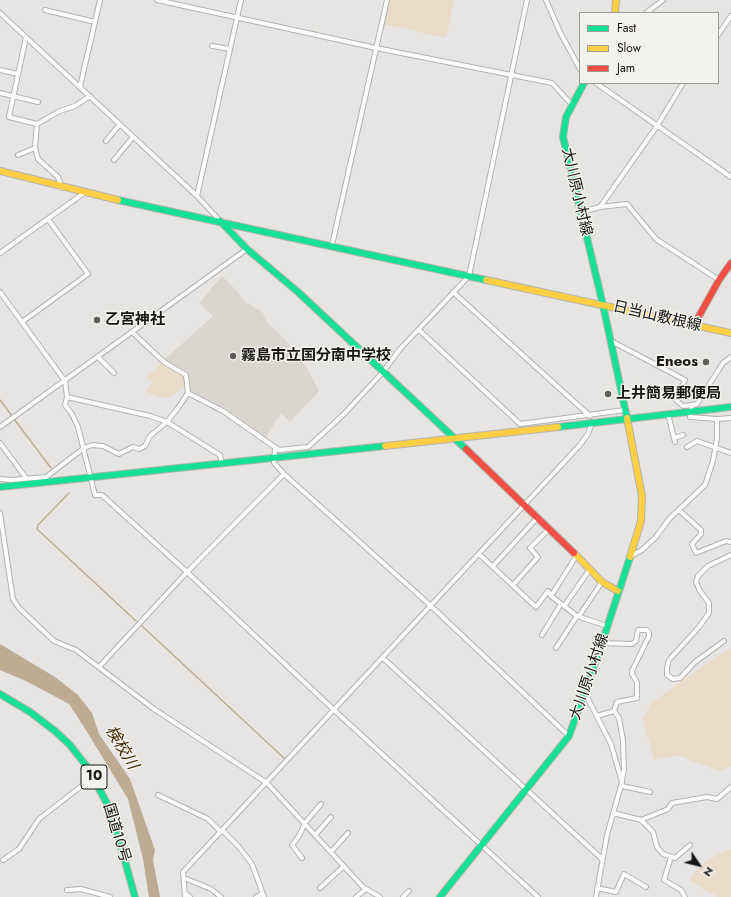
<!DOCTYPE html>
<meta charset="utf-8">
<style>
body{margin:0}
#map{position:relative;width:731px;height:897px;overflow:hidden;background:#e6e5e3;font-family:Jost,sans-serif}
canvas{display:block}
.legend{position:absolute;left:579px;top:12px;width:140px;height:72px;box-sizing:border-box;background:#f4f2ef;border:1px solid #9c9a98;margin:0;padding:5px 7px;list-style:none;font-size:12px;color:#171615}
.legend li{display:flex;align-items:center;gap:8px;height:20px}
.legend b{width:20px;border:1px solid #9c9a98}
.north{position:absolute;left:679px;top:845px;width:40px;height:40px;-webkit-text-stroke:3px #f4f2ef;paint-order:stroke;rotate:125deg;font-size:11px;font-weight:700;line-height:16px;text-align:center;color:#171615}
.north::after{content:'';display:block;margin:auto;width:14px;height:18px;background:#171615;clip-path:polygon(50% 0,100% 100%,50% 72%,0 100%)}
</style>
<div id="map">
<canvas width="731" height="897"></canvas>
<ul class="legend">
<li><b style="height:5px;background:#16e098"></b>Fast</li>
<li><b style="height:5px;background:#ffcf43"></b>Slow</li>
<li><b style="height:5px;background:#f24e42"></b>Jam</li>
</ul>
<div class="north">N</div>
</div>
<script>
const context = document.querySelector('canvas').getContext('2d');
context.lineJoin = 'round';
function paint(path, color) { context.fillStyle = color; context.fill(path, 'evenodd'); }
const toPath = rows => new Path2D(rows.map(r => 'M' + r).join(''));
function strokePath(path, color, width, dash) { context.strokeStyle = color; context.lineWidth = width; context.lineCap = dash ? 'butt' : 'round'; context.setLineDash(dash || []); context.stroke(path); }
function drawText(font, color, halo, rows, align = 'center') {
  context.font = font + ' Jost,"Noto Sans JP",sans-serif'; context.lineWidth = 3; context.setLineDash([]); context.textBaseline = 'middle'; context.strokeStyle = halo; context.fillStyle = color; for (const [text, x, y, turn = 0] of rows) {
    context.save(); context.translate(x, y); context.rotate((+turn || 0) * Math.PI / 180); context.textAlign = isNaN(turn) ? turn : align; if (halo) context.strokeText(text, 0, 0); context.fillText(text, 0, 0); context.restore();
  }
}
paint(toPath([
 [222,276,237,291,242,299,263,313,268,323,283,337,307,368,319,391,290,422,281,413,265,438,227,409,190,390,190,382,186,371,164,360,213,316,199,303]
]), '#dad5cf');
paint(toPath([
 [389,0,454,0,446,38,384,24],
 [162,363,184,377,186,386,167,399,146,392,153,381,146,377],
 [729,648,731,649,731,766,719,771,679,756,655,760,642,719,651,703],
 [727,849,731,850,731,897,718,897,689,880,700,866]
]), '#e9dbc8');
paint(toPath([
 [0,644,55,677,78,695,92,713,99,734,130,779,155,850,153,860,160,897,149,897,143,859,128,799,84,727,69,704,26,681,0,670]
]), '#bdab94');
strokePath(toPath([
 [0,400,12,416],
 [14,419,51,468],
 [69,493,38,525,37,529,136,621],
 [141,625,285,759]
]), '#bdab94', 1.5);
const street = toPath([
 [157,0,376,48,547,82,552,83,572,105],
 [546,0,560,32,580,69],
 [45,10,95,22],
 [0,13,197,196,220,221],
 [646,13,663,0],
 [718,35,731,16],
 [26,37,9,117,37,124],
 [212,46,230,49],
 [0,70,18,74],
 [596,83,731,177],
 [80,87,100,0],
 [0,93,38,102],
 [106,141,120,124],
 [18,155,35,148],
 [114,160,133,137],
 [62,188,58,177,38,159,35,147,37,124,60,111,75,106,90,96],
 [197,196,241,0],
 [600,207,657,126,683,83],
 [581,215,589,210,600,207,627,204,656,239,719,280],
 [332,245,387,0],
 [0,253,84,193],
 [0,292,65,381,67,397,65,405,72,414,78,427,95,495,102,495,187,572,334,710,538,897],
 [453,292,590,416],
 [22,322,88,274,48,219],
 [419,330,520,424,625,410],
 [611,341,685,380,676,400,683,406,692,405,690,417,717,419],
 [98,357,114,373],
 [188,393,223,411,279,450,308,447,343,415,383,372,400,349,469,276,527,0],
 [67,397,150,416,167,422,178,408,188,393,186,375,164,362,132,332],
 [692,405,697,404,723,363,731,357],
 [668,414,675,442],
 [0,427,247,249],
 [674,438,683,435],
 [0,443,26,478],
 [687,447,697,441,731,453],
 [275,448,274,463,284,474,431,606,569,736],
 [0,479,11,480,46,477,84,448,92,445,103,446,119,454,133,447,139,449,145,446,150,436,167,422,220,455,222,464],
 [679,510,701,530,701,534,692,544,696,553,726,541,731,542],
 [0,513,13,599,19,608,54,641,76,650,154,709,267,783,363,887,380,897],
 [479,554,536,607,548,591,551,596],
 [577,555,551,596,577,616,607,626],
 [631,556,642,550,656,537,669,519,705,485,713,461,717,438,717,419,731,418],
 [493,566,537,518],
 [513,585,538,557,530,548,549,529],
 [565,605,590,569],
 [579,616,602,582],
 [542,635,561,604],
 [724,641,695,662,680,678,673,679,667,675,667,667,669,660,699,627,709,613,709,603,700,591,696,582,698,576,708,566,731,555],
 [602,643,632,644,636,641,638,630,647,630,649,632,649,636,632,671,632,674,637,682,637,698,617,702,614,711],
 [556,648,577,616],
 [383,658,602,859],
 [99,667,187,572,284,474],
 [585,693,611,744,622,782,607,835,596,897],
 [597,716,614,711,619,718,623,740,624,770,622,780],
 [622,786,650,792],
 [158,795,208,819,221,832],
 [613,813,641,820,668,809,672,803,707,797,717,799,731,787],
 [641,820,653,832,657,847,663,854,675,858,690,845],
 [316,834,331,817],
 [331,852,348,833],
 [671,857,664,880,681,890,685,897],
 [302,858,292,845,299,836,305,823,321,804],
 [3,860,19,849,39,819,93,777],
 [184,878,211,889,221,897],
 [320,888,344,866],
 [597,888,616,892,624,874,646,887],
 [67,890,81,889,110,897],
 [185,893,190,897],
 [185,897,183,872,222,830],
 [256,897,262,894],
 [264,897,252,864,238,846,222,830,579,446,588,434,592,423],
 [356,897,366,889],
 [403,897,409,891]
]);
const fast = toPath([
 [584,83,566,117,563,137,603,305,627,418],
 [118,200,486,280],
 [220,221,247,249,298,292,466,449],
 [558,427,731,407],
 [0,487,385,446],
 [0,694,30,712,55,731,70,745,88,768,111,811,135,897],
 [440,897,569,736,602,643,630,557]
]);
const slow = toPath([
 [615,13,616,0],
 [0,171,118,200],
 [486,280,731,333],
 [627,418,642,496,641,521,630,557],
 [385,446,558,427],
 [574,553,602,582,618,591]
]);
const jam = toPath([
 [694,325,719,280,731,263],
 [466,449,574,553]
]);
strokePath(street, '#b2b2b0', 6);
strokePath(fast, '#b2b2b0', 8);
strokePath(slow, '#b2b2b0', 8);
strokePath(jam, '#b2b2b0', 8);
strokePath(street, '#fbfbfb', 4);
strokePath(fast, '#16e098', 6);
strokePath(slow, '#ffcf43', 6);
strokePath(jam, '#f24e42', 6);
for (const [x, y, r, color] of [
 [97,320,4,"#5f5e5d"],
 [233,356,4,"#5f5e5d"],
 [706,362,4,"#5f5e5d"],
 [608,394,4,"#5f5e5d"]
]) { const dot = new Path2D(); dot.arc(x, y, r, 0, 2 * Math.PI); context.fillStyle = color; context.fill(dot); strokePath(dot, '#f4f2ef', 1.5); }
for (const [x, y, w] of [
 [94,777,26]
]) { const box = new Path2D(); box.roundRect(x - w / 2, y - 12, w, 24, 3); context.fillStyle = '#f4f2ef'; context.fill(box); strokePath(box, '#171615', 1); }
drawText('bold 14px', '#171615', null, [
 ["10",94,777]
]);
drawText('15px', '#171615', '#f4f2ef', [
 ["大川原小村線",576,192,77],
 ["日当山敷根線",657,317,13],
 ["大川原小村線",590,677,-71],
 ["国道10号",116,833,73]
]);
drawText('bold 15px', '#171615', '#f4f2ef', [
 ["乙宮神社",105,320],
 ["霧島市立国分南中学校",241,356],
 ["Eneos",698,362,"right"],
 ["上井簡易郵便局",616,394]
], 'left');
drawText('italic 16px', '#442900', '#f4f2ef', [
 ["検校川",121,748,59]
]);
</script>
